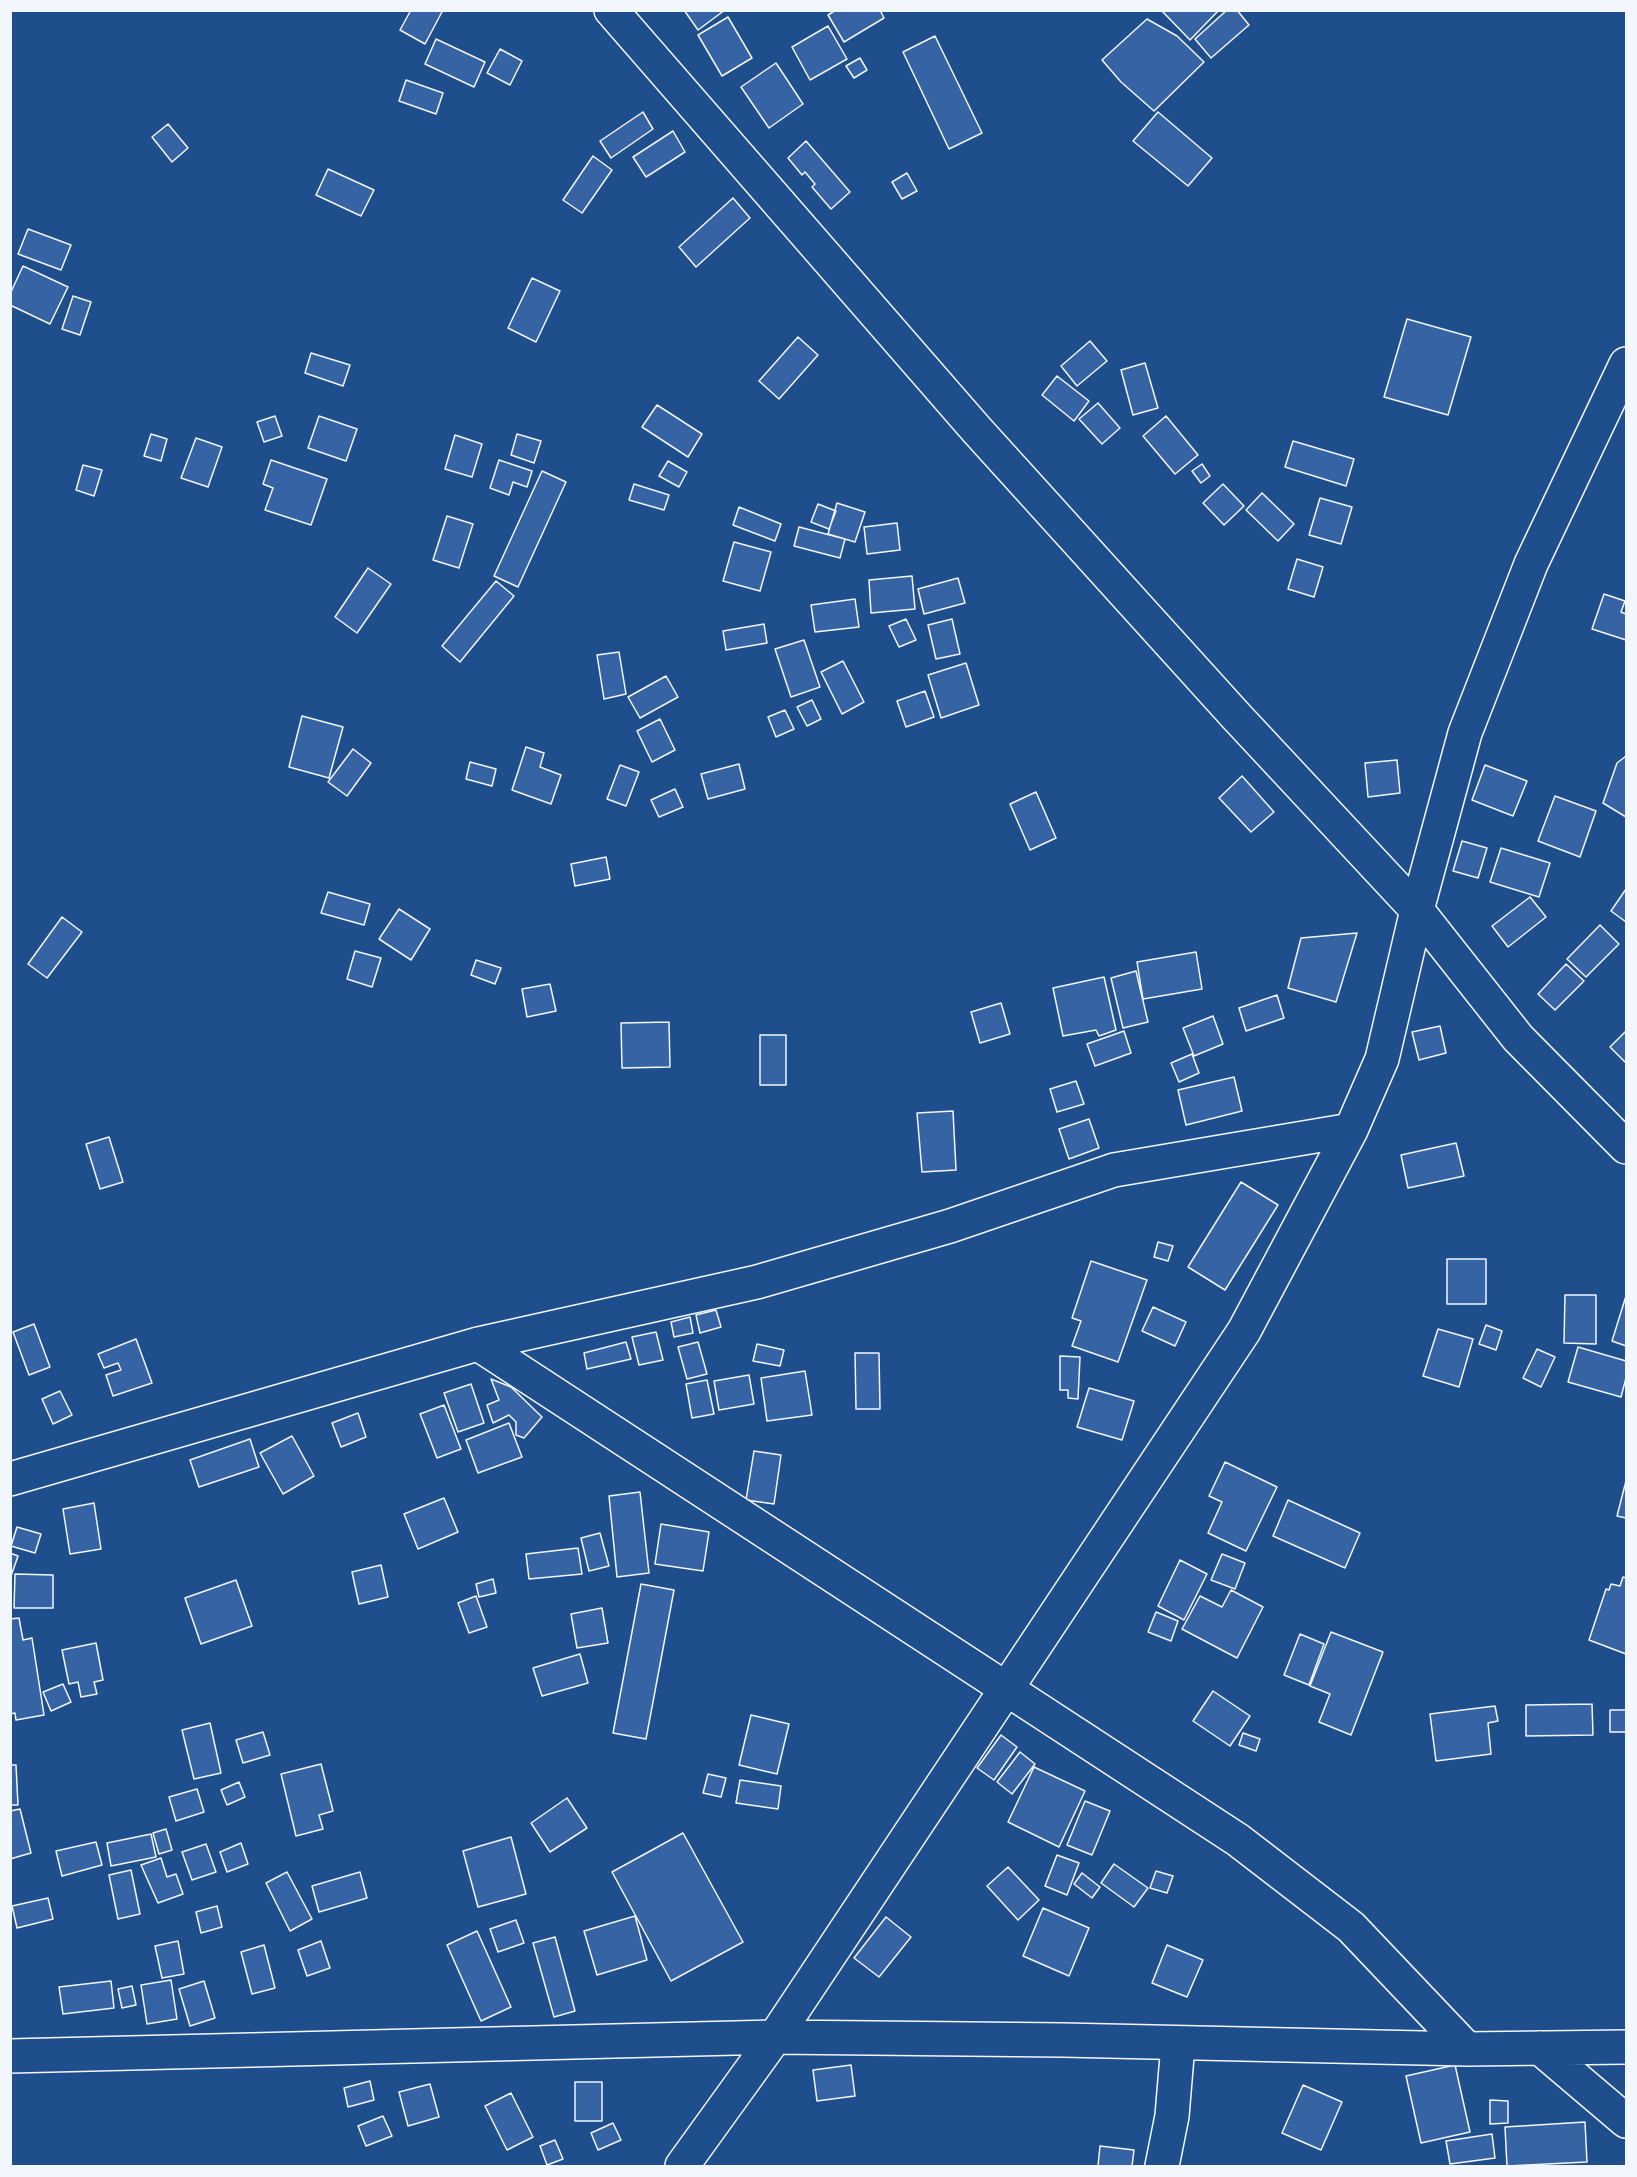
<!DOCTYPE html>
<style>
body{margin:0}
#map{position:relative;width:1637px;height:2177px;overflow:hidden;background:#1f4e8c;font-family:"Archivo Narrow",sans-serif}
canvas{display:block}
.frame{position:absolute;inset:0;border:12px solid #f2f6ff;pointer-events:none}
</style>
<div id="map">
<canvas width="1637" height="2177"></canvas>
<div class="frame"></div>
</div>
<script>
const context = document.querySelector('canvas').getContext('2d');
context.lineJoin = 'round';
function paint(path, color) { context.fillStyle = color; context.fill(path, 'evenodd'); }
const toPath = rows => new Path2D(rows.map(r => 'M' + r).join(''));
function strokePath(path, color, width, dash) { context.strokeStyle = color; context.lineWidth = width; context.lineCap = dash ? 'butt' : 'round'; context.setLineDash(dash || []); context.stroke(path); }
const building = toPath([
 [411,10,443,10,425,44,400,30,411,10],
 [684,10,725,10,698,30,684,10],
 [836,10,880,10,884,18,844,42,828,15,836,10],
 [1161,10,1219,10,1190,40,1161,10],
 [1227,10,1237,10,1249,25,1211,58,1195,39,1227,10],
 [728,17,752,58,722,76,698,35,728,17],
 [1147,19,1177,36,1204,62,1154,111,1121,82,1102,60,1147,19],
 [828,26,847,59,810,80,792,47,828,26],
 [935,36,982,133,949,149,903,52,935,36],
 [436,39,485,62,474,87,425,64,436,39],
 [500,49,522,61,510,85,487,73,500,49],
 [860,58,867,70,854,78,846,66,860,58],
 [776,63,803,104,769,128,741,87,776,63],
 [406,80,443,93,436,114,399,101,406,80],
 [643,112,653,129,611,158,600,141,643,112],
 [1158,112,1212,158,1188,186,1133,141,1158,112],
 [168,124,188,148,172,162,152,137,168,124],
 [673,131,685,152,646,177,633,157,673,131],
 [806,141,850,192,831,209,812,187,815,184,805,172,802,175,788,158,806,141],
 [593,156,612,170,582,213,563,200,593,156],
 [328,169,374,190,361,216,316,195,328,169],
 [907,173,917,191,902,199,892,182,907,173],
 [733,198,750,218,696,267,679,247,733,198],
 [28,229,71,245,61,270,18,254,28,229],
 [23,266,68,287,50,324,10,305,10,294,23,266],
 [532,278,560,291,536,342,508,328,532,278],
 [73,296,91,302,80,335,62,329,73,296],
 [1407,319,1471,337,1448,415,1384,397,1407,319],
 [798,337,818,355,779,399,759,381,798,337],
 [1090,341,1107,361,1077,386,1061,366,1090,341],
 [311,353,350,365,343,386,305,373,311,353],
 [1145,363,1158,408,1133,415,1121,370,1145,363],
 [1057,376,1089,401,1074,421,1042,395,1057,376],
 [1098,403,1120,428,1102,444,1079,419,1098,403],
 [657,405,702,434,688,457,642,427,657,405],
 [275,416,282,436,264,442,257,422,275,416],
 [319,416,357,429,346,461,308,448,319,416],
 [1166,416,1198,455,1175,474,1143,436,1166,416],
 [151,434,167,439,161,461,144,456,151,434],
 [517,434,541,441,534,463,511,455,517,434],
 [455,435,482,444,472,477,445,469,455,435],
 [196,438,222,447,208,487,181,478,196,438],
 [1293,441,1354,459,1346,486,1285,467,1293,441],
 [271,460,327,479,311,525,265,510,273,488,263,484,271,460],
 [499,460,532,471,527,487,513,482,509,495,490,488,499,460],
 [668,461,687,472,679,487,659,476,668,461],
 [1202,464,1210,476,1201,483,1192,471,1202,464],
 [83,465,102,470,94,496,76,490,83,465],
 [542,471,566,482,518,587,494,576,542,471],
 [634,484,669,495,664,510,629,500,634,484],
 [1223,484,1244,506,1224,525,1203,503,1223,484],
 [1262,493,1294,524,1278,541,1246,510,1262,493],
 [1320,498,1352,507,1341,544,1309,535,1320,498],
 [837,503,865,512,855,542,828,534,837,503],
 [818,504,836,511,829,529,811,522,818,504],
 [739,507,781,524,775,541,733,525,739,507],
 [447,516,473,524,459,568,433,560,447,516],
 [897,523,900,550,867,554,864,527,897,523],
 [799,527,845,539,840,558,794,546,799,527],
 [734,542,771,552,760,591,723,581,734,542],
 [1297,559,1323,567,1314,597,1288,589,1297,559],
 [368,568,391,584,357,633,335,617,368,568],
 [912,576,915,609,871,613,869,580,912,576],
 [958,578,965,603,924,614,918,589,958,578],
 [496,581,514,596,460,662,442,646,496,581],
 [1604,594,1625,601,1621,612,1626,614,1626,640,1592,629,1604,594],
 [855,599,859,627,815,632,811,605,855,599],
 [906,619,916,640,899,647,889,626,906,619],
 [952,619,960,654,936,659,928,625,952,619],
 [764,624,767,643,726,650,723,631,764,624],
 [804,640,820,687,791,697,775,649,804,640],
 [619,652,626,694,604,699,597,655,619,652],
 [843,661,864,702,842,714,821,672,843,661],
 [966,663,979,705,941,718,928,675,966,663],
 [666,676,678,697,640,718,628,697,666,676],
 [925,691,934,717,906,727,897,701,925,691],
 [812,700,821,719,807,726,797,707,812,700],
 [785,710,794,729,776,737,768,717,785,710],
 [302,716,343,727,329,778,289,767,302,716],
 [660,719,675,750,652,762,637,731,660,719],
 [526,747,544,753,540,767,561,775,551,804,512,790,526,747],
 [353,749,371,763,347,796,328,782,353,749],
 [1626,756,1626,817,1603,803,1617,763,1626,756],
 [1397,760,1400,793,1368,797,1365,763,1397,760],
 [470,762,496,769,492,786,466,779,470,762],
 [739,764,745,789,708,799,701,774,739,764],
 [620,765,639,772,626,806,607,799,620,765],
 [1485,765,1527,781,1513,816,1472,800,1485,765],
 [1242,776,1274,812,1251,832,1219,798,1242,776],
 [675,789,683,807,659,817,651,800,675,789],
 [1036,792,1056,838,1030,850,1010,804,1036,792],
 [1555,796,1596,811,1580,857,1538,841,1555,796],
 [1462,841,1487,848,1478,878,1453,871,1462,841],
 [1501,848,1550,863,1539,897,1490,882,1501,848],
 [606,857,610,879,575,886,571,864,606,857],
 [1626,889,1626,922,1611,911,1626,889],
 [328,892,370,904,364,925,321,913,328,892],
 [1530,897,1546,917,1508,947,1492,926,1530,897],
 [399,909,430,929,411,960,379,939,399,909],
 [62,917,82,932,47,978,28,964,62,917],
 [1600,925,1619,944,1586,977,1567,959,1600,925],
 [1357,933,1336,1002,1288,988,1301,938,1357,933],
 [355,951,381,958,372,987,347,979,355,951],
 [1196,952,1202,989,1143,999,1137,962,1196,952],
 [476,960,501,968,495,984,471,975,476,960],
 [1566,964,1584,981,1555,1010,1538,994,1566,964],
 [1136,971,1148,1022,1123,1028,1111,978,1136,971],
 [1104,977,1116,1030,1099,1036,1096,1030,1063,1036,1053,988,1104,977],
 [550,984,556,1011,527,1017,522,989,550,984],
 [1277,995,1284,1018,1246,1031,1239,1008,1277,995],
 [1001,1003,1010,1034,980,1043,971,1012,1001,1003],
 [1213,1016,1223,1044,1194,1056,1183,1028,1213,1016],
 [669,1022,670,1067,622,1068,621,1023,669,1022],
 [1440,1026,1446,1053,1419,1060,1412,1032,1440,1026],
 [1124,1031,1131,1053,1095,1066,1087,1044,1124,1031],
 [1626,1031,1626,1063,1610,1047,1626,1031],
 [760,1035,786,1035,786,1085,760,1085,760,1035],
 [1192,1054,1199,1073,1179,1082,1171,1063,1192,1054],
 [1234,1077,1242,1111,1186,1125,1178,1090,1234,1077],
 [1076,1081,1084,1104,1057,1112,1050,1089,1076,1081],
 [953,1111,956,1170,922,1172,917,1113,953,1111],
 [1089,1119,1099,1148,1069,1159,1059,1129,1089,1119],
 [109,1137,123,1182,100,1189,86,1144,109,1137],
 [1456,1143,1464,1176,1408,1188,1401,1155,1456,1143],
 [1241,1182,1278,1205,1225,1290,1188,1267,1241,1182],
 [1158,1242,1173,1246,1168,1261,1154,1257,1158,1242],
 [1447,1259,1486,1259,1486,1304,1447,1304,1447,1259],
 [1091,1261,1147,1280,1118,1362,1072,1346,1081,1321,1072,1318,1091,1261],
 [1565,1295,1596,1295,1596,1344,1564,1343,1565,1295],
 [1626,1296,1626,1346,1612,1341,1626,1296],
 [1153,1307,1186,1322,1175,1346,1142,1331,1153,1307],
 [716,1310,721,1327,700,1333,696,1315,716,1310],
 [690,1317,693,1333,674,1337,671,1322,690,1317],
 [34,1324,50,1367,29,1375,13,1332,34,1324],
 [1486,1325,1502,1331,1496,1350,1479,1344,1486,1325],
 [1438,1329,1473,1339,1459,1387,1423,1376,1438,1329],
 [656,1332,663,1360,639,1365,632,1337,656,1332],
 [136,1339,152,1383,113,1396,106,1375,121,1370,118,1363,104,1368,98,1354,136,1339],
 [626,1342,631,1359,587,1369,584,1353,626,1342],
 [698,1342,707,1374,687,1379,678,1347,698,1342],
 [757,1344,784,1350,780,1366,753,1361,757,1344],
 [1578,1347,1626,1361,1626,1378,1621,1397,1568,1382,1578,1347],
 [1537,1349,1555,1357,1541,1387,1523,1378,1537,1349],
 [855,1353,879,1353,880,1409,856,1409,855,1353],
 [1060,1356,1080,1357,1078,1399,1068,1398,1068,1390,1060,1390,1060,1356],
 [805,1371,812,1415,767,1421,761,1378,805,1371],
 [749,1375,754,1404,719,1410,714,1381,749,1375],
 [491,1379,511,1387,542,1417,524,1438,516,1435,516,1422,509,1415,493,1423,487,1405,499,1400,491,1379],
 [707,1380,714,1414,692,1418,686,1384,707,1380],
 [471,1384,484,1423,458,1432,444,1393,471,1384],
 [1089,1388,1134,1401,1122,1440,1077,1427,1089,1388],
 [60,1391,72,1415,53,1424,42,1399,60,1391],
 [444,1405,461,1449,437,1458,420,1414,444,1405],
 [358,1413,366,1437,341,1447,332,1423,358,1413],
 [509,1423,522,1457,478,1473,466,1440,509,1423],
 [292,1436,314,1476,283,1494,260,1453,292,1436],
 [250,1439,259,1467,199,1487,190,1460,250,1439],
 [754,1451,781,1455,774,1504,746,1500,754,1451],
 [1225,1462,1277,1487,1246,1551,1208,1533,1222,1502,1209,1496,1225,1462],
 [1626,1481,1626,1518,1617,1516,1626,1481],
 [640,1492,649,1573,617,1577,609,1496,640,1492],
 [444,1498,458,1532,418,1549,404,1514,444,1498],
 [1288,1500,1360,1533,1345,1568,1273,1536,1288,1500],
 [94,1503,101,1549,70,1554,63,1509,94,1503],
 [661,1524,709,1532,703,1571,655,1564,661,1524],
 [17,1527,41,1534,35,1553,11,1546,17,1527],
 [600,1533,609,1566,589,1571,581,1538,600,1533],
 [578,1548,582,1574,529,1579,526,1554,578,1548],
 [10,1553,18,1556,10,1579,10,1553],
 [1222,1554,1245,1563,1235,1589,1211,1580,1222,1554],
 [1180,1560,1207,1574,1184,1620,1158,1606,1180,1560],
 [381,1565,388,1597,359,1604,352,1572,381,1565],
 [15,1574,53,1575,53,1608,14,1608,15,1574],
 [1623,1577,1626,1578,1626,1654,1589,1640,1606,1589,1609,1590,1611,1584,1620,1586,1623,1577],
 [493,1579,496,1593,479,1597,476,1584,493,1579],
 [236,1580,252,1626,201,1644,185,1598,236,1580],
 [641,1584,674,1590,646,1739,613,1733,641,1584],
 [1231,1590,1263,1607,1237,1658,1182,1629,1200,1596,1222,1607,1231,1590],
 [476,1596,487,1627,469,1633,458,1603,476,1596],
 [602,1608,608,1643,577,1648,571,1614,602,1608],
 [1156,1612,1178,1621,1171,1641,1148,1632,1156,1612],
 [19,1618,23,1640,32,1638,44,1715,16,1720,15,1713,10,1714,10,1619,19,1618],
 [1331,1632,1383,1652,1351,1735,1319,1722,1330,1694,1310,1686,1331,1632],
 [1300,1634,1324,1644,1309,1685,1284,1675,1300,1634],
 [96,1643,103,1680,94,1682,97,1694,81,1697,78,1682,69,1684,62,1650,96,1643],
 [580,1654,588,1683,542,1696,533,1668,580,1654],
 [63,1684,71,1702,51,1711,43,1692,63,1684],
 [1213,1691,1250,1716,1230,1746,1193,1721,1213,1691],
 [1592,1704,1593,1735,1526,1736,1526,1705,1592,1704],
 [1495,1706,1498,1721,1488,1723,1491,1754,1436,1761,1430,1714,1495,1706],
 [1610,1710,1626,1710,1626,1732,1610,1732,1610,1710],
 [751,1715,789,1724,777,1774,739,1765,751,1715],
 [210,1723,221,1773,194,1779,182,1730,210,1723],
 [263,1732,270,1755,243,1763,236,1740,263,1732],
 [1243,1733,1260,1739,1256,1751,1239,1745,1243,1733],
 [1001,1735,1017,1747,994,1780,977,1768,1001,1735],
 [1020,1752,1035,1764,1012,1794,997,1782,1020,1752],
 [321,1764,333,1811,319,1815,323,1829,296,1836,281,1774,321,1764],
 [10,1765,16,1765,18,1805,10,1805,10,1765],
 [1034,1767,1085,1791,1059,1847,1008,1822,1034,1767],
 [708,1774,726,1778,721,1797,703,1793,708,1774],
 [740,1780,781,1786,778,1809,736,1803,740,1780],
 [239,1782,245,1797,227,1805,221,1790,239,1782],
 [197,1789,204,1812,176,1821,169,1797,197,1789],
 [567,1798,587,1828,550,1852,531,1823,567,1798],
 [1085,1801,1110,1811,1092,1855,1067,1845,1085,1801],
 [20,1809,31,1853,10,1859,10,1811,20,1809],
 [166,1829,172,1850,159,1854,153,1833,166,1829],
 [683,1833,743,1942,671,1981,612,1872,683,1833],
 [151,1834,156,1857,111,1866,107,1843,151,1834],
 [511,1837,526,1894,478,1907,463,1851,511,1837],
 [96,1842,102,1865,62,1876,56,1851,96,1842],
 [241,1843,248,1864,227,1872,220,1852,241,1843],
 [206,1844,216,1872,192,1880,182,1852,206,1844],
 [1057,1855,1079,1863,1067,1895,1045,1886,1057,1855],
 [161,1858,167,1877,176,1874,183,1894,158,1903,141,1865,161,1858],
 [1114,1864,1148,1888,1134,1907,1101,1883,1114,1864],
 [1008,1867,1039,1900,1018,1920,987,1886,1008,1867],
 [131,1870,140,1914,118,1919,109,1875,131,1870],
 [1156,1871,1173,1876,1167,1893,1150,1888,1156,1871],
 [287,1872,312,1919,290,1931,266,1883,287,1872],
 [360,1872,367,1898,319,1912,312,1886,360,1872],
 [1082,1873,1100,1887,1092,1898,1074,1884,1082,1873],
 [48,1898,53,1919,17,1928,12,1906,48,1898],
 [217,1906,222,1927,201,1933,196,1912,217,1906],
 [1043,1908,1089,1928,1069,1976,1023,1956,1043,1908],
 [635,1916,647,1960,597,1975,584,1931,635,1916],
 [886,1917,911,1937,879,1977,854,1958,886,1917],
 [516,1920,524,1943,498,1952,490,1929,516,1920],
 [477,1931,511,2007,481,2021,447,1945,477,1931],
 [555,1937,575,2011,554,2017,533,1943,555,1937],
 [178,1941,184,1974,162,1978,155,1946,178,1941],
 [321,1941,330,1968,307,1976,298,1950,321,1941],
 [264,1945,275,1988,252,1994,241,1952,264,1945],
 [1167,1945,1203,1960,1187,1997,1152,1983,1167,1945],
 [171,1980,177,2019,147,2024,141,1985,171,1980],
 [111,1981,114,2008,63,2014,59,1987,111,1981],
 [204,1981,215,2018,190,2026,179,1989,204,1981],
 [132,1986,136,2005,122,2008,118,1989,132,1986],
 [851,2065,855,2096,817,2101,813,2070,851,2065],
 [1455,2065,1470,2132,1421,2143,1406,2076,1455,2065],
 [370,2081,374,2100,348,2107,344,2088,370,2081],
 [575,2082,602,2082,602,2121,575,2121,575,2082],
 [430,2084,439,2117,408,2126,399,2092,430,2084],
 [1303,2085,1342,2102,1321,2150,1282,2133,1303,2085],
 [511,2093,533,2137,507,2150,485,2106,511,2093],
 [1490,2100,1508,2101,1508,2123,1490,2124,1490,2100],
 [383,2116,392,2136,366,2146,358,2126,383,2116],
 [1585,2122,1587,2162,1507,2166,1505,2127,1585,2122],
 [613,2123,621,2140,598,2150,591,2133,613,2123],
 [1492,2134,1495,2158,1450,2164,1446,2141,1492,2134],
 [555,2140,563,2159,547,2165,540,2146,555,2140],
 [1100,2146,1134,2150,1132,2166,1098,2166,1100,2146]
]);
paint(building, '#3563a3');
strokePath(building, '#f2f6ff', 1.5);
const street = toPath([
 [611,10,976,429,1236,716,1417,910,1518,1038,1626,1147],
 [478,1344,1238,1840,1351,1927,1467,2049],
 [10,1479,478,1344,757,1282,950,1226,1114,1170,1351,1130],
 [1540,2048,1626,2121],
 [10,2056,775,2037,1063,2040,1467,2049,1626,2047],
 [682,2166,775,2037,1244,1331,1351,1130,1382,1059,1417,910,1465,733,1531,564,1626,364],
 [1162,2166,1172,2116,1178,2044]
]);
strokePath(street, '#f2f6ff', 36);
strokePath(street, '#1f4e8c', 33);
</script>
